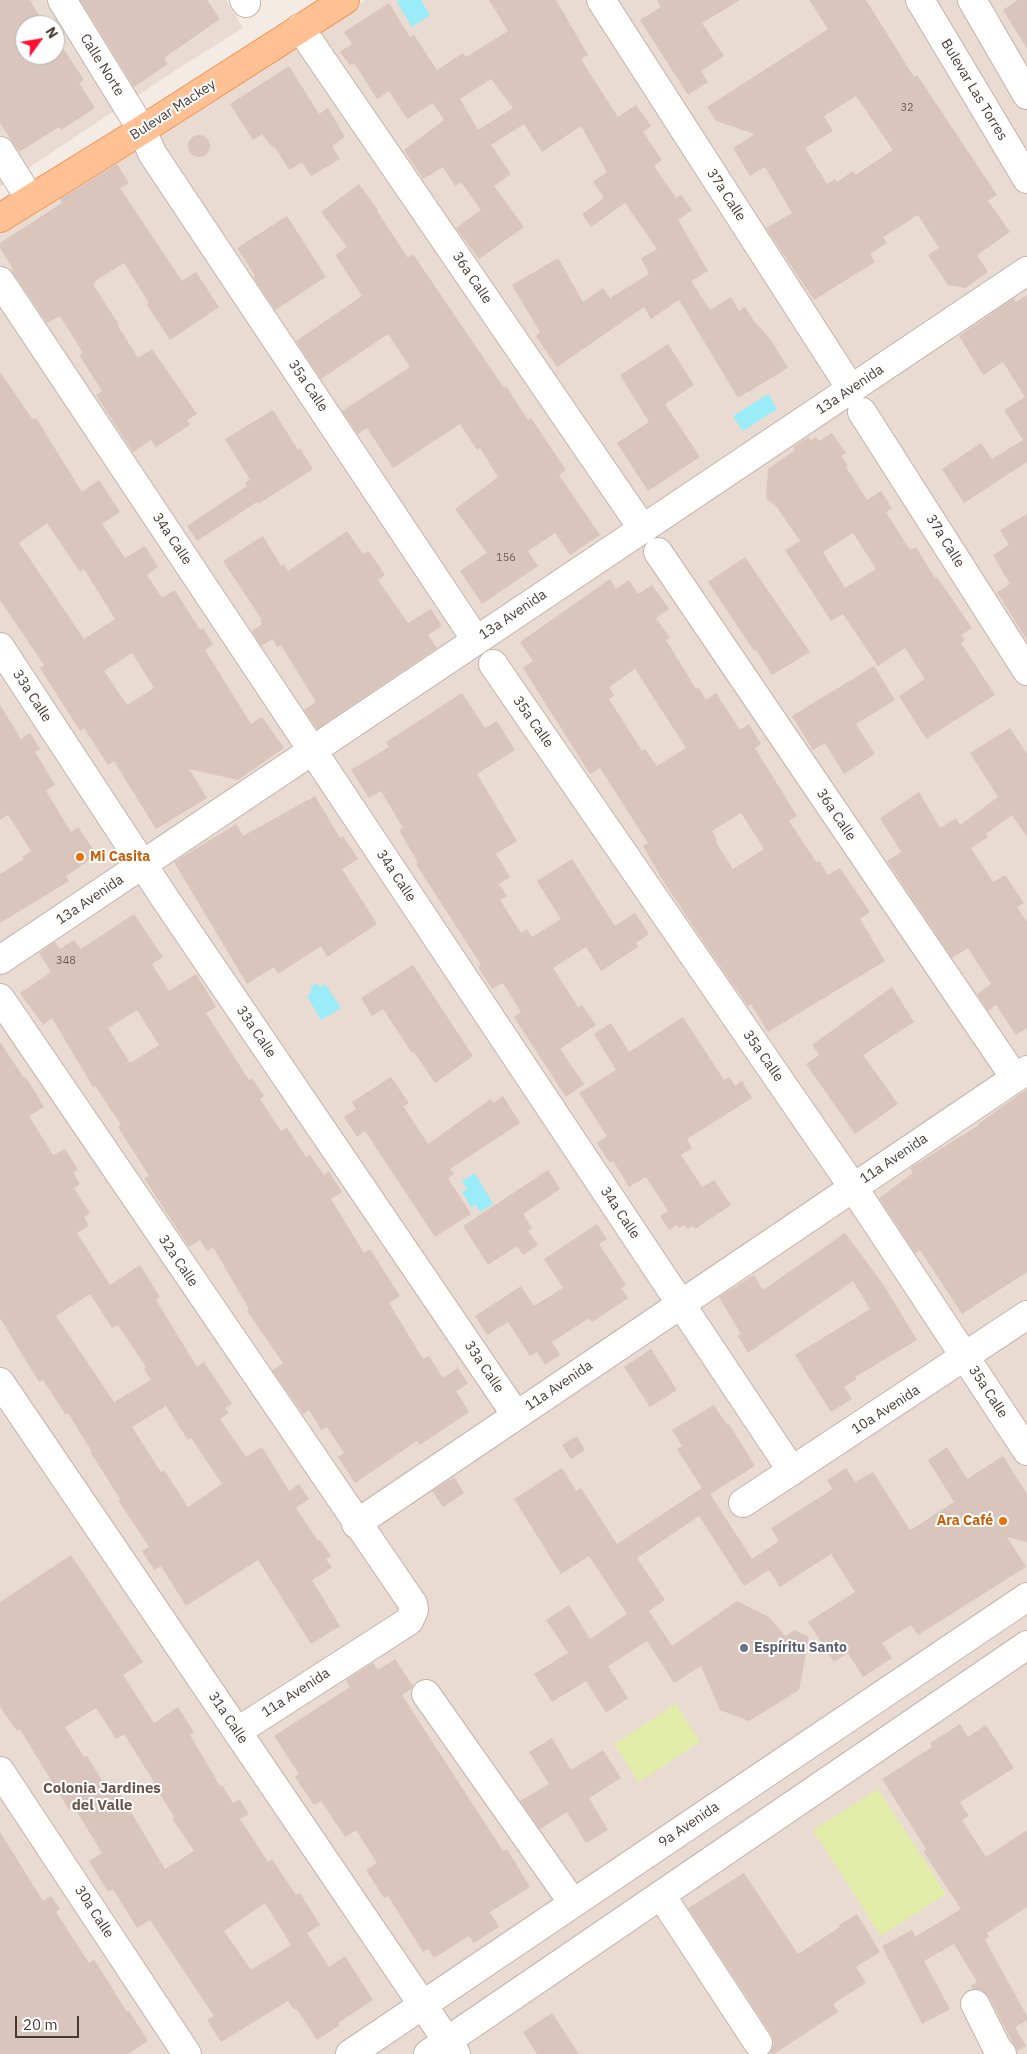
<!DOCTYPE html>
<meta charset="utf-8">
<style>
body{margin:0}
#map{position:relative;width:1027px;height:2054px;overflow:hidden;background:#f4ebe5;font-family:"IBM Plex Sans",sans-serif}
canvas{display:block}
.north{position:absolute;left:15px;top:15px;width:50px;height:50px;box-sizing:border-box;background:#fff;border:1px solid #b5b0ae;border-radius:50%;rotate:58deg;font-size:14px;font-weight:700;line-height:20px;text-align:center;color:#473a34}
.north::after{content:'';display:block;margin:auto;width:18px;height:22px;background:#f13;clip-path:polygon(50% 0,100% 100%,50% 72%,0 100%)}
.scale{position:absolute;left:15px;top:2016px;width:64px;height:22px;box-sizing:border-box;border:2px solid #473a34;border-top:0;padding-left:6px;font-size:15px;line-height:18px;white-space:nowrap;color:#473a34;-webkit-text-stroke:4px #fff;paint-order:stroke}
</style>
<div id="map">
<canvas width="1027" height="2054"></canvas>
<div class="north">N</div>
<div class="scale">20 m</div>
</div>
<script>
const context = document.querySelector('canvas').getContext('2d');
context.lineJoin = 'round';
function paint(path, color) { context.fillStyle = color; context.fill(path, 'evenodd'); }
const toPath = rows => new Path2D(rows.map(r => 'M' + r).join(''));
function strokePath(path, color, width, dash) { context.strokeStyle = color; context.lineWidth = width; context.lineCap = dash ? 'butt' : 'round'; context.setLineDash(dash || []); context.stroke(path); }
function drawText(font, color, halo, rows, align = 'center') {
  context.font = font + ' "IBM Plex Sans",sans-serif'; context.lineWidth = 4; context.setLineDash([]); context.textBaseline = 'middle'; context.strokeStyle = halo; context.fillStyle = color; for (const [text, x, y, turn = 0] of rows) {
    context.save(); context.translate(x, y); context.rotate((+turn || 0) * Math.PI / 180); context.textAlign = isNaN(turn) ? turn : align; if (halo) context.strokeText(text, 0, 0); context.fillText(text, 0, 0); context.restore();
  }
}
paint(toPath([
 [0,0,226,0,243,28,179,68,0,187],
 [25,25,55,25,55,55,25,55],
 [366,0,1027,0,1027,2054,0,2054,0,231]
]), '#e9dbd2');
paint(toPath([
 [676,1704,700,1742,639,1782,614,1744],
 [878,1789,946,1894,881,1936,813,1830]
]), '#e2eda9');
paint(toPath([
 [400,0,421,0,430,15,412,27,397,2],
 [768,394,777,409,743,431,733,416],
 [316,984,320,987,325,984,341,1008,321,1020,307,996,311,993,311,987],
 [475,1173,493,1204,480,1212,476,1205,471,1207,462,1192,467,1189,462,1181]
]), '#9aedf8');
paint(toPath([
 [0,0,30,0,44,25,25,25,25,55,55,55,55,36,84,80,79,83,95,108,61,130,59,127,19,152,0,123],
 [80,0,207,0,220,19,164,58,168,64,134,87],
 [489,0,556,0,588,55,581,59,587,69,618,117,636,105,651,126,643,132,662,160,654,166,676,198,681,195,692,210,678,220,708,271,691,281,710,310,731,297,739,311,745,307,754,321,771,340,788,368,738,398,679,300,651,319,644,307,557,367,536,336,540,332,512,285,558,258,583,302,603,288,610,298,649,274,641,258,657,249,625,203,591,227,582,214,604,198,593,182,607,172,581,126,542,152,524,124,491,145,511,174,494,186,524,227,479,259,456,228,481,210,461,182,455,186,443,167,423,179,404,150,444,120,433,103,407,119,389,91,377,99,354,63,350,65,340,52,352,44,344,32,389,3,410,37,414,35,437,70,463,53,466,57,508,31],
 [491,79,513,108,478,130,460,99],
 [657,0,740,0,702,23,724,56,701,71,708,82,688,95,640,20,661,7],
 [809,0,866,0,914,77,917,75,997,195,988,201,1010,232,977,255,988,272,965,288,948,285,928,255,939,248,918,215,883,237,887,243,870,254,875,262,814,300,766,228,792,213,765,167,750,176,733,148,755,134,716,121,707,107,828,29],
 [856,96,893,150,855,175,853,171,837,182,835,179,827,184,805,148,833,131,824,116],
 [1018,0,1027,0,1027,49,1003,10],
 [289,66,319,114,328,108,345,137,332,146,340,159,311,176,302,162,289,170,274,146,272,147,262,134,253,140,230,104],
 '188 146a11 11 0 1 1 22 0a11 11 0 1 1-22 0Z',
 [117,164,129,183,120,188,182,281,196,272,219,307,170,340,147,305,149,303,124,263,95,281,96,282,93,284,119,325,118,326,138,358,152,349,197,414,187,420,190,425,156,447,151,440,133,452,96,395,102,391,79,355,83,353,60,316,47,323,11,270,13,269,0,248,0,243,62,203,60,199],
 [359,184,378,210,377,211,408,258,413,254,504,388,506,386,528,420,531,418,566,470,559,475,600,535,570,555,555,533,528,551,538,566,482,604,460,571,487,553,455,509,498,477,480,448,477,450,460,424,393,468,367,428,358,434,342,411,410,367,388,334,321,379,296,341,362,296,335,255,347,247,321,212],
 [287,216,326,277,275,310,253,277,255,276,237,248],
 [1027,295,1027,462,964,503,942,469,981,443,992,459,1023,440,1004,410,1025,397,1003,362,983,375,959,336,1014,298,1016,302],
 [668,344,694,385,665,404,700,457,648,491,617,443,649,422,620,375],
 [0,372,33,420,36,418,82,492,99,480,120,512,102,524,125,558,145,546,158,567,147,575,162,598,175,590,200,630,203,628,213,644,205,650,251,724,262,717,284,748,238,780,189,769,207,798,156,829,114,761,108,765,84,728,80,731,40,668,44,665,0,600],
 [47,523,80,572,84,569,115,619,84,639,19,543],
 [132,653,154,688,127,705,104,671],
 [273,410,298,450,300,448,313,469,258,504,257,502,197,541,187,526,247,486,245,483,250,480,225,439],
 [832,433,846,453,841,456,848,466,846,467,867,500,881,491,892,508,886,512,910,550,916,547,935,578,937,577,972,628,961,635,965,640,961,643,995,695,926,739,899,696,925,679,905,648,878,666,843,614,831,621,785,550,800,541,776,506,766,499,768,469,795,450,793,447,809,437,811,440,816,437,819,441],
 [853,533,876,569,845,588,823,552],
 [1027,514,1027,640,997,592,1010,584,993,555,1009,545,1000,530],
 [347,531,363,554,369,551,385,575,378,580,408,623,431,609,442,626,428,635,437,648,317,729,304,710,316,702,281,645,277,647,273,639,261,646,252,631,262,624,260,621,262,620,223,561,263,536,281,566,284,564,288,571],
 [745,557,810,652,772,675,756,650,754,651,708,582],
 [610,579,616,589,629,580,638,594,652,585,669,609,656,618,670,638,666,640,696,689,698,687,706,700,716,693,740,730,749,724,761,744,755,748,797,816,789,821,817,863,819,861,828,875,840,868,870,912,860,919,885,961,768,1032,751,1004,748,1006,709,950,664,882,643,846,648,843,600,768,590,774,523,668,533,661,520,642],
 [635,669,686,748,657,766,645,749,642,751,609,699,614,696,609,687],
 [741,813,764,849,733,869,715,841,717,840,712,831],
 [874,666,895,700,856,724,875,754,844,774,825,743,813,750,792,716],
 [462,693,485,728,497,721,515,750,477,774,517,841,496,854,510,877,499,884,507,896,500,900,521,933,527,929,532,937,561,919,537,881,572,859,615,926,635,913,649,934,636,943,638,947,601,971,586,947,553,968,578,1007,582,1005,596,1025,560,1049,584,1084,566,1097,514,1017,521,1012,503,983,492,989,478,967,481,965,416,864,418,863,399,830,403,828,381,791,369,798,351,770,389,747,386,742],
 [0,705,21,739,30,733,40,749,35,752,55,785,46,791,71,832,78,827,97,855,66,876,69,881,0,923,0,874,24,859,22,857,31,851,8,815,0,820],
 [1010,728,1027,754,1027,837,1012,815,986,834,988,837,971,848,993,882,1005,875,1024,903,1017,907,1027,922,1027,1028,1016,1035,996,1005,988,1011,977,994,991,984,968,948,952,958,887,861,901,852,880,818,919,792,940,828,956,818,960,825,998,797,970,753],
 [315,796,340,838,343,836,358,859,342,869,377,924,327,957,321,946,278,974,274,967,247,984,174,862,236,824,243,836],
 [134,914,163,957,152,964,169,991,196,974,216,1007,206,1013,249,1080,252,1078,264,1096,260,1099,281,1131,287,1128,306,1157,310,1155,324,1175,329,1172,342,1192,331,1199,364,1253,370,1249,400,1296,389,1303,423,1359,429,1356,443,1378,458,1368,468,1384,456,1391,469,1412,420,1445,417,1441,355,1483,338,1457,344,1453,327,1427,321,1430,309,1410,303,1414,272,1370,283,1363,247,1311,249,1309,213,1247,207,1251,200,1240,189,1247,144,1178,149,1176,118,1127,121,1125,95,1086,93,1087,52,1018,43,1025,20,993,51,972,39,953,55,942,60,949,74,940,81,949],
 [137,1010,159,1045,130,1063,108,1028],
 [413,965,473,1056,435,1083,414,1052,412,1053,383,1009,372,1016,361,998],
 [892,987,914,1022,863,1055,898,1104,855,1134,806,1064,819,1055,812,1045],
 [683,1017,724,1080,730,1077,735,1086,742,1081,752,1098,687,1139,692,1148,681,1155,702,1187,714,1180,731,1205,695,1229,693,1226,687,1229,684,1225,679,1228,676,1225,669,1230,660,1216,668,1211,646,1177,629,1187,613,1161,610,1163,597,1143,607,1136,579,1093,616,1070,594,1034,611,1023,629,1052],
 [0,1042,24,1078,26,1077,44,1107,29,1116,53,1155,65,1149,78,1170,73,1172,80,1184,74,1188,90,1213,84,1217,89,1226,77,1233,110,1285,140,1265,160,1297,156,1300,197,1367,204,1362,232,1404,225,1408,229,1413,220,1419,246,1457,262,1447,289,1491,299,1484,309,1499,296,1508,318,1541,320,1540,331,1556,326,1559,332,1568,312,1580,340,1626,311,1644,258,1560,186,1606,161,1566,154,1570,142,1551,149,1547,118,1500,120,1499,91,1453,92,1452,68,1413,66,1415,43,1380,39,1382,0,1318],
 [90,1294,112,1328,118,1325,146,1367,144,1369,151,1380,114,1402,56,1316],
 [166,1406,188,1440,191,1438,222,1484,188,1507,164,1470,161,1472,132,1427],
 [391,1077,409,1103,403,1106,428,1144,491,1099,493,1103,503,1096,520,1123,450,1169,454,1174,448,1178,471,1214,435,1237,365,1131,357,1137,344,1117,356,1109,352,1102],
 [1027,1089,1027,1272,962,1314,920,1250,915,1253,879,1198,913,1173,910,1168,979,1125,978,1124],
 [548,1170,560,1189,523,1214,532,1228,528,1231,538,1245,523,1255,517,1246,488,1265,463,1226],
 [597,1224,607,1239,599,1244,626,1285,621,1288,628,1298,592,1322,589,1318,552,1342,560,1355,545,1365,537,1352,530,1356,508,1322,487,1335,475,1316,521,1286,534,1306,563,1288,544,1259],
 [845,1233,883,1284,917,1340,855,1377,857,1379,844,1387,852,1399,831,1412,795,1355,870,1309,853,1281,748,1353,738,1336,741,1334,719,1297,754,1275,763,1290],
 [651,1349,677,1390,650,1407,624,1367],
 [714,1405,727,1425,729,1424,755,1466,710,1494,752,1559,779,1541,771,1528,833,1489,827,1480,846,1468,855,1482,873,1472,910,1530,917,1526,954,1502,928,1460,947,1447,967,1479,1003,1456,1027,1494,1027,1542,1007,1537,1026,1567,918,1635,911,1625,882,1643,892,1658,863,1677,848,1653,834,1662,808,1622,855,1592,831,1554,780,1587,769,1570,744,1586,699,1516,637,1558,665,1600,649,1611,672,1646,737,1601,769,1617,785,1636,795,1630,809,1637,799,1690,749,1721,720,1710,701,1666,674,1683,647,1641,608,1666,628,1698,606,1713,586,1681,552,1702,534,1674,568,1653,546,1620,569,1605,590,1639,627,1614,589,1556,561,1574,514,1499,562,1468,576,1491,581,1488,617,1544,702,1488,677,1449,682,1446,672,1430],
 [577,1436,585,1450,571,1459,562,1445],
 [454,1477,464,1493,443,1507,432,1491],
 [71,1555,143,1662,123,1675,154,1723,178,1707,194,1732,190,1735,220,1786,222,1785,233,1803,239,1799,249,1814,240,1819,268,1862,272,1859,296,1895,300,1893,320,1925,307,1933,329,1967,345,1956,373,2000,338,2023,340,2025,317,2040,297,2009,294,2010,288,2001,221,2042,207,2020,214,2016,150,1920,137,1928,113,1889,108,1892,89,1861,102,1853,74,1807,69,1810,20,1729,17,1731,0,1707,0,1602],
 [96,1708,116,1739,124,1734,154,1782,153,1783,174,1817,172,1818,194,1851,165,1869,116,1787,109,1792,87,1756,84,1757,65,1727],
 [265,1903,291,1945,251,1970,224,1931],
 [395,1659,413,1686,411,1689,402,1695,503,1851,507,1849,530,1887,490,1912,499,1927,474,1943,469,1936,434,1958,428,1949,423,1952,388,1896,384,1898,366,1870,377,1863,356,1830,345,1837,321,1801,314,1805,295,1777,299,1774,274,1736,350,1687,346,1680,373,1663,378,1670],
 [960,1724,968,1737,986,1725,1014,1768,960,1802,969,1816,962,1820,986,1857,1027,1830,1027,1907,987,1933,989,1937,985,1940,1027,2016,1027,2020,1015,2027,1026,2046,1017,2051,989,1997,983,1991,973,1989,971,1986,977,1982,954,1944,924,1961,950,2009,922,2024,882,1946,912,1930,915,1937,961,1909,923,1851,926,1849,882,1779,932,1747,930,1743],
 [552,1738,571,1770,603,1750,621,1778,589,1798,608,1830,586,1843,567,1812,540,1829,520,1801,549,1784,529,1752],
 [0,1832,43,1901,51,1896,60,1909,56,1912,89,1963,94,1959,127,2012,129,2011,148,2041,128,2054,0,2054],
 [744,1873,798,1954,840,1927,839,1925,857,1914,880,1952,856,1967,866,1983,833,2004,838,2012,774,2054,770,2053,774,2043,771,2034,688,1908],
 [552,2013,579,2054,537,2054,523,2032]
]), '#dac5bc');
const minor = toPath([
 [62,0,142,130,152,153,476,640],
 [244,0,246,3],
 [601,0,851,389],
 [920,0,1027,179],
 [972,0,1027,95],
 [300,28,643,529],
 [0,151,30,199],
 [0,281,792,1471],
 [862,412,1027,671],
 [658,552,1015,1078],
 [0,647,166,900,516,1415],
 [493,664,853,1187,1027,1451],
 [0,960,1027,271],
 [0,998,413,1604,414,1610,409,1621,238,1731],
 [0,1382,456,2054],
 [743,1503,1027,1315],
 [356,1524,1027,1070],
 [426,1694,573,1903],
 [0,1771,187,2054],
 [661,1895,758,2043],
 [975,2004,998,2050,1002,2054],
 [350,2054,1027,1597],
 [428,2054,1027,1645]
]);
const major = toPath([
 [0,218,142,130,345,0]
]);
strokePath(minor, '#c4b3a9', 30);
strokePath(major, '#f19556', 30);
strokePath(minor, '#fff', 28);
strokePath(major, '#ffc193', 28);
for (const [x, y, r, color] of [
 [80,857,5,"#e8710a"],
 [1003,1521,5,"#e8710a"],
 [744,1648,5,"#6b7280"]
]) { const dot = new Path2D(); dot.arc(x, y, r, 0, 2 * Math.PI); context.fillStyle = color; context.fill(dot); strokePath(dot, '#fff', 2); }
drawText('11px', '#6c5d56', null, [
 ["32",907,108],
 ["156",506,558],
 ["348",66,961]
]);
drawText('14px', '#473a34', '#fff', [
 ["Calle Norte",102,65,58],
 ["Bulevar Las Torres",974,90,59],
 ["Bulevar Mackey",173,110,-33],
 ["37a Calle",726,195,57],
 ["36a Calle",472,278,56],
 ["35a Calle",308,386,56],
 ["13a Avenida",850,390,-34],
 ["34a Calle",172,539,56],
 ["37a Calle",945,541,58],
 ["13a Avenida",513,615,-34],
 ["33a Calle",32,696,57],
 ["35a Calle",533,722,55],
 ["36a Calle",836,815,56],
 ["34a Calle",396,876,56],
 ["13a Avenida",90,900,-34],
 ["33a Calle",256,1032,56],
 ["35a Calle",763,1056,55],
 ["11a Avenida",894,1159,-34],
 ["34a Calle",620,1213,56],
 ["32a Calle",178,1261,56],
 ["33a Calle",484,1367,56],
 ["11a Avenida",559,1386,-34],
 ["35a Calle",988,1392,57],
 ["10a Avenida",886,1410,-33],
 ["11a Avenida",296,1693,-33],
 ["31a Calle",228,1718,56],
 ["9a Avenida",689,1825,-34],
 ["30a Calle",94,1912,57]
]);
drawText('bold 14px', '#c56008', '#fff', [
 ["Mi Casita",90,857],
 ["Ara Café",993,1521,"right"]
], 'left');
drawText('bold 14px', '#5b616d', '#fff', [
 ["Espíritu Santo",754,1648]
], 'left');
drawText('bold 15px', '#6b544a', '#fff', [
 ["Colonia Jardines",102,1789],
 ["del Valle",102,1806]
]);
</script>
